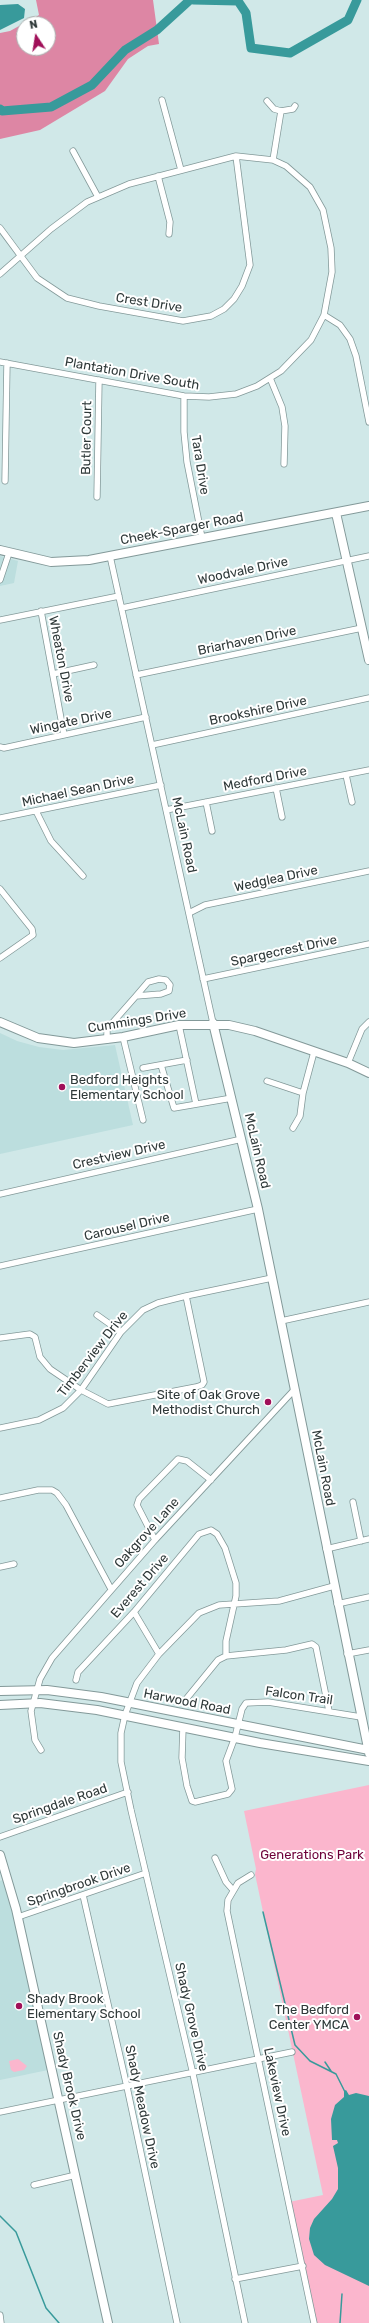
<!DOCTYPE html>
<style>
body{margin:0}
#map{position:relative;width:369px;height:2323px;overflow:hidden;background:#d0e8e8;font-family:Rubik,sans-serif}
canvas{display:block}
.north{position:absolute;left:16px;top:16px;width:40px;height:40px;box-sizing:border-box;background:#fff;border:1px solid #acb0b0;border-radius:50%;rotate:348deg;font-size:11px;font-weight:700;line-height:16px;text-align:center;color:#2f3939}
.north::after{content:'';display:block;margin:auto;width:14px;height:18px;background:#a01059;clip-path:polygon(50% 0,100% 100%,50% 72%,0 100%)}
</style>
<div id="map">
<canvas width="369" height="2323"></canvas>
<div class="north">N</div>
</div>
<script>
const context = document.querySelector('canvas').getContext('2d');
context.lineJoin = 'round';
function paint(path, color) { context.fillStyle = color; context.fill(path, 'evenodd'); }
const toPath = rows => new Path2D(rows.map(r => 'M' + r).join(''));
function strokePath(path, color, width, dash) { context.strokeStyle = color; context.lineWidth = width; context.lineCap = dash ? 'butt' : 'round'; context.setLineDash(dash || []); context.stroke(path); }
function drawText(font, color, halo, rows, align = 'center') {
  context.font = font + ' Rubik,sans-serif'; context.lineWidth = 4; context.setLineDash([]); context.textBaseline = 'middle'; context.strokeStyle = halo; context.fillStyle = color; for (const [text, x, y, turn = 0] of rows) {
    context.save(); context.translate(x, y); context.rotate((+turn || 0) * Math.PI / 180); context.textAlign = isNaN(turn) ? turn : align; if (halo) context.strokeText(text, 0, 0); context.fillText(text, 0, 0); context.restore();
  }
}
paint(toPath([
 [0,556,18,561,14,583,0,586],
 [0,1033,17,1041,39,1047,63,1050,115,1045,133,1125,0,1154],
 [8,1878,53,2069,0,2080,0,1881]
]), '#bcdede');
paint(toPath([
 [369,1785,369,2323,314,2323,289,2202,323,2195,255,1874,256,1869,244,1811],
 [18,2059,27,2066,24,2070,14,2072,11,2070,9,2061]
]), '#fbb6cd');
paint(toPath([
 [36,0,153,0,159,44,148,46,128,59,105,91,40,130,0,139,0,33,10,31,39,15],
 [24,24,48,24,48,48,24,48]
]), '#dd86a4');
paint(toPath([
 [18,4,25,9,24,18,0,30,0,5],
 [346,2090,349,2095,356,2093,369,2096,369,2286,325,2265,314,2255,309,2239,310,2228,314,2219,332,2199,338,2189,338,2168,333,2146,338,2143,337,2140,332,2140,331,2119,335,2105,344,2097,344,2091]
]), '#389a9b');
strokePath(toPath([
 [263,1912,295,2045,310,2061,336,2074,345,2092],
 [325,2062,331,2071],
 [0,2216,16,2232,46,2308,59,2323],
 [340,2323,342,2294]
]), '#389a9b', 1.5);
strokePath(toPath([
 [193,0,238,1,246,13,251,48,290,53,348,20,357,0],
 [0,109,2,111,51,107,92,85,125,50,157,30,190,0]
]), '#389a9b', 9);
const street = toPath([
 [162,100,181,170],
 [267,101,274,109,281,111,293,109,295,106],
 [73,151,98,197],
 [273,160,281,111],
 [158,176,170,222,169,234],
 [0,228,37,278,67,298,99,306,183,321,211,316,224,309,234,299,242,286,250,265,236,156],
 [0,274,51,229,87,202,129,184,236,156,273,160,286,166,310,187,323,210,331,248,332,272,324,315,311,340,281,371,257,386,236,394,209,397,184,396,0,362],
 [324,315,340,325,350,339,356,356,369,422],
 [270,378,282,407,285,426,284,464],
 [184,396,184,432,187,462,202,538],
 [5,481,7,363],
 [97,497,99,380],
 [110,556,213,1023],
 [0,580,9,553],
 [122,608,369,556],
 [41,611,64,735],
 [0,620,119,596],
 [53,674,94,665],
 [136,675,362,628],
 [152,745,369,698],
 [0,747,4,748,146,717],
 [346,775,352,802],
 [276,788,282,817],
 [206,802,212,831],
 [166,810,369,770],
 [36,811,51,841,83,876],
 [0,818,161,785],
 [0,889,32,929,33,935,0,958],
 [189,913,205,905,369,871],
 [203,979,369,944],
 [179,1025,196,1104],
 [123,1037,143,1120],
 [107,1040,107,1029,136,996,161,994,169,991,170,985,166,980,159,979,148,982,136,996],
 [348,1063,362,1029,369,1022],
 [161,1065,174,1108,232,1098],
 [143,1068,187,1060],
 [267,1081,303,1093],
 [293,1128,300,1116,303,1093,314,1052],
 [0,1194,242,1139],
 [0,1266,258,1209],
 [97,1315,121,1332],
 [281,1321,369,1302],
 [0,1338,30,1334,35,1337,40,1357,50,1369,81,1390,108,1404,196,1387,202,1385,204,1382,186,1296],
 [0,1428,39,1420,63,1408,81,1390,121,1332,143,1310,158,1303,186,1296,272,1278],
 [0,1498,38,1490,52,1490,57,1493,66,1505,111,1589],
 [353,1502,361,1541],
 [155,1540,137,1505,139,1499,178,1459,187,1461,211,1480],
 [326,1549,369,1539],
 [0,1567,14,1564],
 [337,1604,369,1597],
 [134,1612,159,1654],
 [347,1654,369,1650],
 [226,1656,286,1650,312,1644,316,1647,329,1711],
 [76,1680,78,1672,134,1612,199,1534,211,1530,217,1534,225,1548,236,1583,236,1596,226,1641,226,1656,218,1660,187,1698],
 [183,1727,182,1758,187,1786,192,1801,195,1802,228,1794,232,1789,226,1761,235,1737,242,1709,246,1703,268,1702,361,1717],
 [41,1750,35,1740,31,1711,40,1679,52,1658,155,1540,295,1389],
 [0,1837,128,1792],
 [215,1858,226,1882,233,1890],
 [251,1875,238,1883,228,1900,227,1911,314,2323],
 [83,1895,127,2087,177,2323],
 [18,1917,146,1873],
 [0,2112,292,2052],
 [34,2185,76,2175],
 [235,2279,303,2266],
 [0,2315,1,2323],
 [245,2323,193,2074,131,1810,121,1762,121,1733,125,1715,137,1683,159,1654,199,1613,219,1605,279,1601,334,1586]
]);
const secondary = toPath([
 [336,513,369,660],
 [0,550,51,562,89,560,369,506],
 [0,1022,38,1038,74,1043,123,1037,179,1025,229,1025,255,1031,348,1063,369,1073],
 [213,1023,258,1209,369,1753],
 [0,1691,47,1690,101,1697,369,1750],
 [0,1705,40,1703,97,1710,260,1743,369,1761],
 [0,1855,16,1909,108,2323]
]);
strokePath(street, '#839999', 7);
strokePath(secondary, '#839999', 10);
strokePath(street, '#fff', 5.5);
strokePath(secondary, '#fff', 8);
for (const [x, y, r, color] of [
 [62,1087,4,"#a01059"],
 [268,1402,4,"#a01059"],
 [19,2006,4,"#a01059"],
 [357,2017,4,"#a01059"]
]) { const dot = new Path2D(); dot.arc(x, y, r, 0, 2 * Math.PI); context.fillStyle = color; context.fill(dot); strokePath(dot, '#fff', 1.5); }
drawText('13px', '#2f3939', '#fff', [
 ["Crest Drive",149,303,9],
 ["Plantation Drive South",132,374,10],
 ["Butler Court",87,438,-89],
 ["Tara Drive",200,465,81],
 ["Cheek-Sparger Road",182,529,-11],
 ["Woodvale Drive",243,571,-12],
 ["Briarhaven Drive",247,641,-12],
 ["Wheaton Drive",61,659,79],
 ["Brookshire Drive",258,711,-12],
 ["Wingate Drive",71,722,-12],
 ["Medford Drive",265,779,-11],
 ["Michael Sean Drive",78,791,-12],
 ["McLain Road",184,835,78],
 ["Wedglea Drive",276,879,-12],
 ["Spargecrest Drive",284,951,-12],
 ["Cummings Drive",137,1021,-9],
 ["McLain Road",257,1151,77],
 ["Crestview Drive",119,1155,-13],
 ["Carousel Drive",127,1227,-13],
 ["Timberview Drive",93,1354,-52],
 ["McLain Road",323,1468,79],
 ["Oakgrove Lane",147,1533,-48],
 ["Everest Drive",140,1586,-49],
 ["Falcon Trail",299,1696,8],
 ["Harwood Road",187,1702,11],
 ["Springdale Road",60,1804,-19],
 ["Springbrook Drive",79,1885,-19],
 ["Shady Grove Drive",191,2017,77],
 ["Shady Brook Drive",69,2086,77],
 ["Lakeview Drive",277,2092,78],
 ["Shady Meadow Drive",142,2107,78]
]);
drawText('13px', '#2f3939', '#fff', [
 ["Bedford Heights",70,1080],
 ["Elementary School",70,1095],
 ["Site of Oak Grove",260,1395,"right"],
 ["Methodist Church",260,1410,"right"],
 ["Shady Brook",27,1999],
 ["Elementary School",27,2014],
 ["The Bedford",349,2010,"right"],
 ["Center YMCA",349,2025,"right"]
], 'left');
drawText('13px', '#6d0039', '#fff', [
 ["Generations Park",312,1855]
]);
</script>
